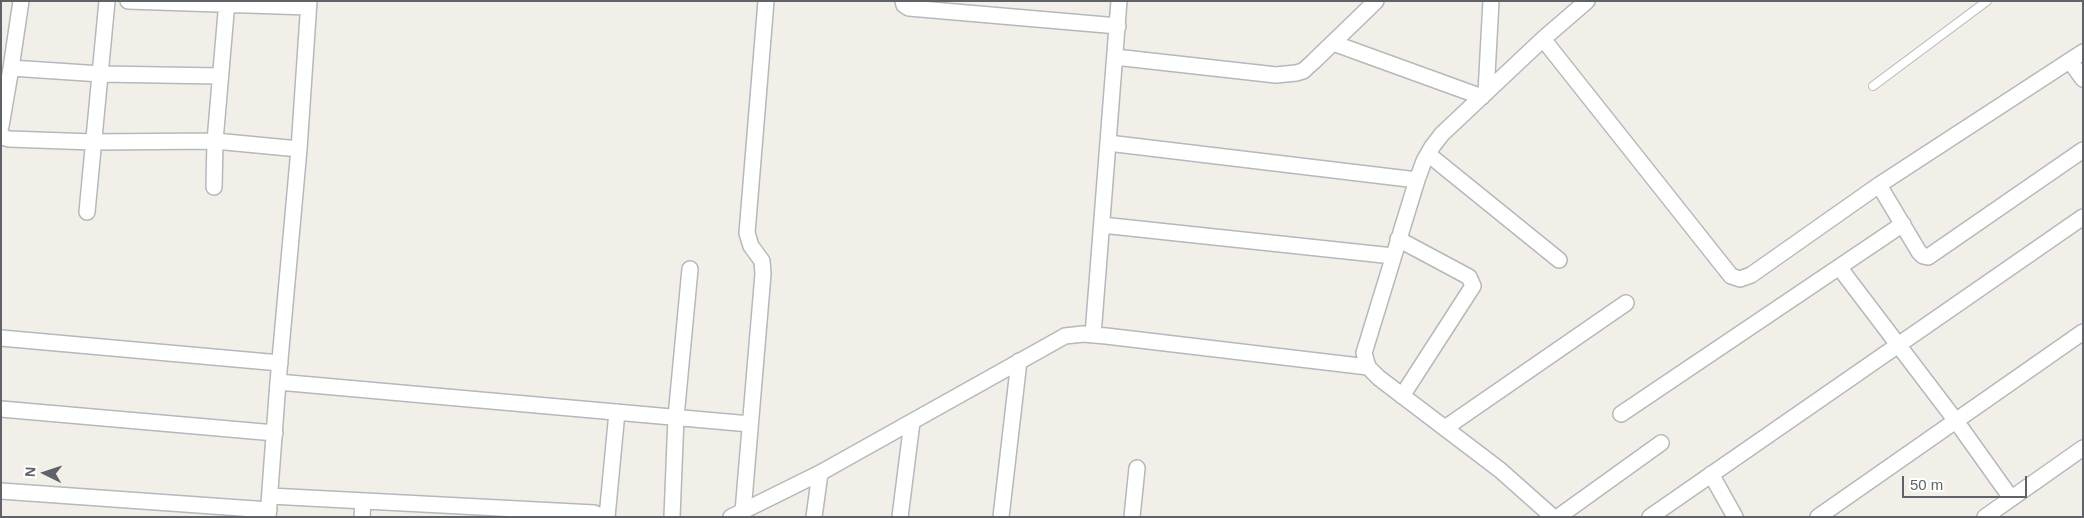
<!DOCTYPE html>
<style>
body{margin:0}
#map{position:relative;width:2084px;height:518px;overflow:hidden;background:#f1efe8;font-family:Helvetica,sans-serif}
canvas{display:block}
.frame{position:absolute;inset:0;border:2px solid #5f6368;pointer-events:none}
.north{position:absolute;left:20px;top:448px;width:50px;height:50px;-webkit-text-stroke:4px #fff;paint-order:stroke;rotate:274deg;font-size:14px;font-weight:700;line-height:20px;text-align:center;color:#5f6368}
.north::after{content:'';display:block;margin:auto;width:18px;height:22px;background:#5f6368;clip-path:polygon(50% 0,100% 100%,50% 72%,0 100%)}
.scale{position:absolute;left:1902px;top:476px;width:125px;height:22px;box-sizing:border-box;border:2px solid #5f6368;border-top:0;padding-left:6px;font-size:15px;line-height:18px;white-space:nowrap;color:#5f6368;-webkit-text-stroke:4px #fff;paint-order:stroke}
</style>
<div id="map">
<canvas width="2084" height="518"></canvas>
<div class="frame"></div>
<div class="north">N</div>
<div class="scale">50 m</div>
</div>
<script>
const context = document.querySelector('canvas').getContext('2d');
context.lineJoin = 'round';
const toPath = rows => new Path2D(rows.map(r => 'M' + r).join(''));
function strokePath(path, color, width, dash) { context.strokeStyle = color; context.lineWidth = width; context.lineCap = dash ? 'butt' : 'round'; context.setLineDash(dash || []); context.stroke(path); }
const service = toPath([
 [1873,86,1987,1]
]);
const minor = toPath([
 [21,1,11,68,101,74,220,76],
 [128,1,308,7],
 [903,1,904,5,909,8,1118,26],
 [1543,39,1731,276,1740,279,1751,275,1879,185,2083,52],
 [1333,43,1482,97],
 [1115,57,1276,75,1296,73,1303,71,1313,62,1376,1],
 [2070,61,2083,79],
 [1486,93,1491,1],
 [1,126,11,68],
 [1,133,2,137,9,139,93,142,215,141,299,149],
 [1108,143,1417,180],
 [1428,154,1559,260],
 [1879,185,1919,252,1923,256,1928,257,2083,150],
 [214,187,215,141,227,1],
 [87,212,107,1],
 [1102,225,1393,256],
 [1398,239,1469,277,1473,286,1402,396],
 [1839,267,1956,421,2011,498],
 [1093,335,1119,1],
 [1,338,280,363],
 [278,382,750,424],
 [1,409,275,433],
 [1621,414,1903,224],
 [1445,428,1626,303],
 [1711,474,1735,517],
 [1,491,269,510],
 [270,496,594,513,603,517],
 [743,512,763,274,762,261,751,246,747,233,766,1],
 [268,517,278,382,299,149,309,1],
 [362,517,363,501],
 [607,517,617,412],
 [672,517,676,417,690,269],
 [731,517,820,473,1065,336,1083,334,1106,336,1368,367],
 [814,517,820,473],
 [900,517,912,422],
 [1001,517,1019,361],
 [1132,517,1137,468],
 [1553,517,1500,470,1379,378,1368,367,1364,353,1417,180,1424,161,1432,147,1442,134,1543,39,1587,1],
 [1558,517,1661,443],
 [1650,517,2083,217],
 [1818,517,2083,332],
 [1985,517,2083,448]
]);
strokePath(service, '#b5b8bc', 10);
strokePath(minor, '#b5b8bc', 18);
strokePath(service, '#fff', 8);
strokePath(minor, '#fff', 15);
</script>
